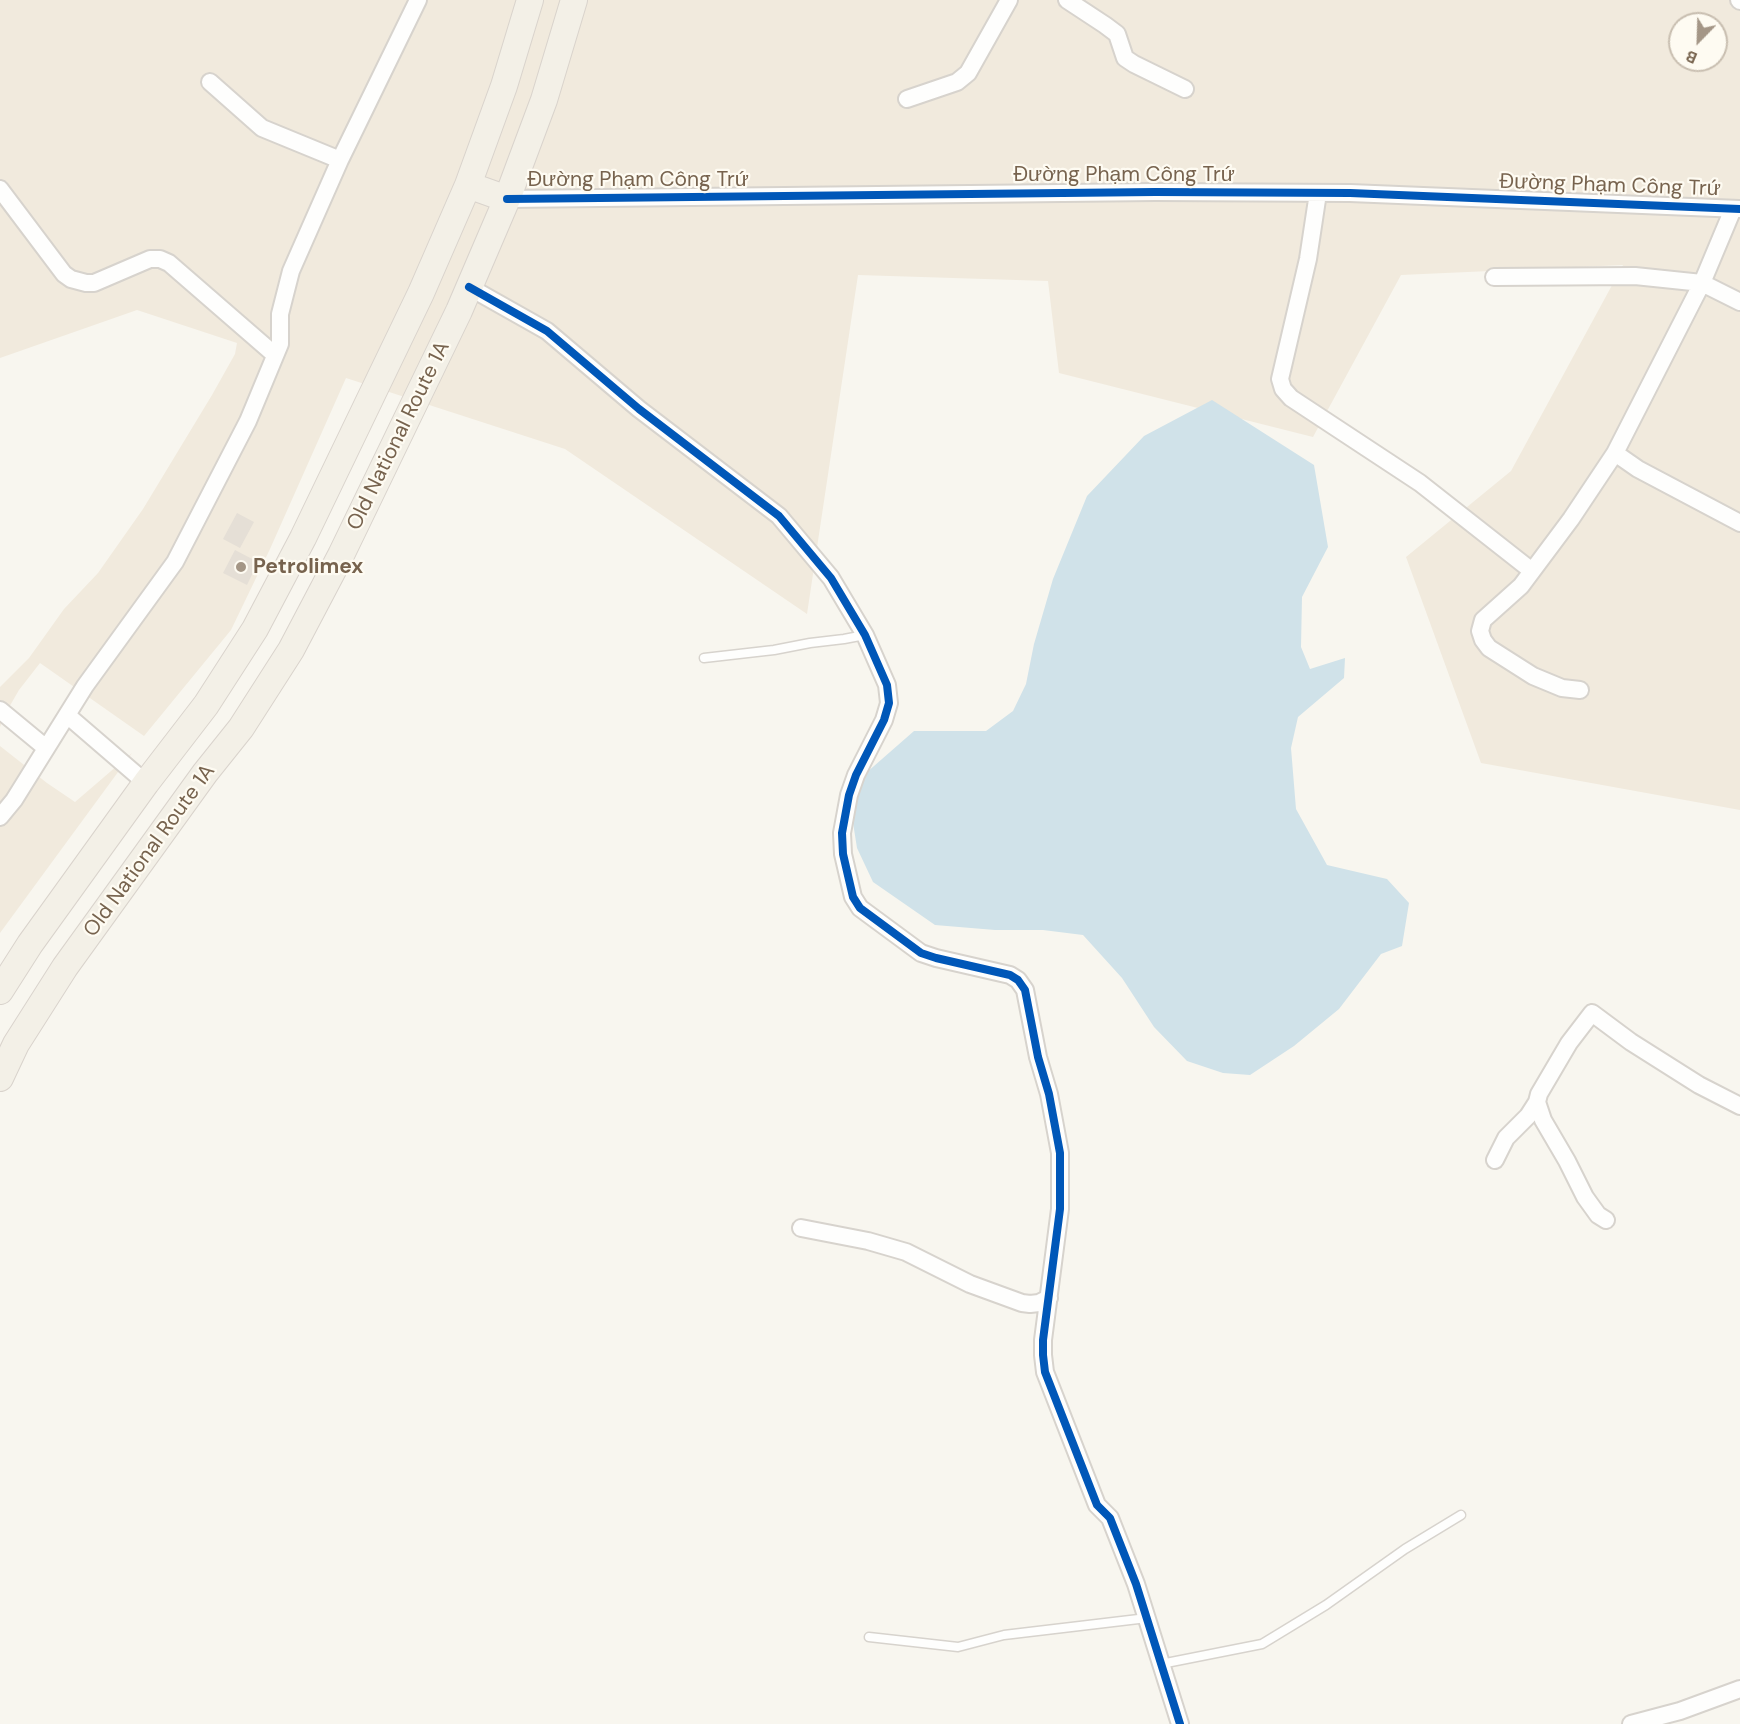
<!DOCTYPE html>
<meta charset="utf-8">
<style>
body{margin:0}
#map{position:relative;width:1740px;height:1724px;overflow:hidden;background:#f8f6ef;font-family:"DM Sans",sans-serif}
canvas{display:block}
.north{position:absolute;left:1668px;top:12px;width:60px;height:60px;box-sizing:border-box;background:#fefbf2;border:2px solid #c8beb0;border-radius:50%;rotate:203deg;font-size:16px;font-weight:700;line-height:24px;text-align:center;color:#77634e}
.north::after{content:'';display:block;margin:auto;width:21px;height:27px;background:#a49686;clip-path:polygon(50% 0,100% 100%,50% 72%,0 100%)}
</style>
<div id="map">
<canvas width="1740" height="1724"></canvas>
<div class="north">B</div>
</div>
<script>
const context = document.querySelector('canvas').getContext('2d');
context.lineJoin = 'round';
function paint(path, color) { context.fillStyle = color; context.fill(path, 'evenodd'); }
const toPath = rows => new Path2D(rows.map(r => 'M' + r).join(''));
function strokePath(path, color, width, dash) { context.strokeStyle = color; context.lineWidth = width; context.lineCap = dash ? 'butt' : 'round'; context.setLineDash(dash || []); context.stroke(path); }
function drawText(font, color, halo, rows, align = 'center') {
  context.font = font + ' "DM Sans",sans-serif'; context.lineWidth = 4.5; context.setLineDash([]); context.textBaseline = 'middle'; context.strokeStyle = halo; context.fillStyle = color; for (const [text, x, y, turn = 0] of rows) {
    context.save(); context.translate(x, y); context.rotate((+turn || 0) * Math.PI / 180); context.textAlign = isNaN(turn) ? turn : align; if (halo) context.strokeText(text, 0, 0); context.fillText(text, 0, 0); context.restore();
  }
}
paint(toPath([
 [0,0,1740,0,1740,810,1481,763,1406,557,1511,471,1623,265,1401,275,1313,437,1059,373,1048,281,858,275,807,614,565,449,346,378,270,549,231,630,144,736,40,663,19,690,8,709,0,727,0,687,29,658,64,609,98,573,143,509,212,395,235,354,237,343,137,310,0,358],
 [1680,24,1716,24,1716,60,1680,60],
 [0,746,47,783,75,802,132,753,0,933]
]), '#f1eadd');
paint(toPath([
 [1212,400,1314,465,1328,547,1302,597,1301,647,1310,669,1345,658,1344,678,1298,717,1291,748,1296,809,1327,865,1387,879,1409,903,1402,946,1381,954,1339,1009,1294,1046,1250,1075,1223,1073,1187,1061,1154,1027,1122,978,1083,935,1043,930,995,930,935,925,873,882,857,848,850,804,866,773,914,731,986,731,1013,711,1026,684,1034,644,1053,579,1087,496,1144,436]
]), '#d0e2e9');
paint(toPath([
 [237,513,254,522,240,548,223,539],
 [235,550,258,562,247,585,223,573]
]), '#e5dfd6');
const lane = toPath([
 [704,658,774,650,810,643,844,639,865,635],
 [869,1637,958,1647,1004,1635,1147,1618],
 [1161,1664,1262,1644,1326,1605,1405,1549,1461,1515]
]);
const street = toPath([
 [1067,0,1105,25,1117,34,1125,58,1134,64,1185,89],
 [1739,0,1740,1],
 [210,82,262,128,340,160],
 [907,99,957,82,968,73,1009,0],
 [0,189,64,274,71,279,86,283,94,283,150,259,160,259,169,263,275,355],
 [1318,193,1308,259,1280,379,1283,389,1291,398,1420,483,1532,571],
 [507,199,1155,192,1350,193,1740,209],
 [1494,277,1635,276,1702,283,1740,302],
 [469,287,547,331,639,409,779,516,831,578,865,635,887,685,889,703,884,720,856,775,849,795,842,833,843,854,853,897,860,908,921,953,936,958,1010,975,1018,980,1025,990,1038,1057,1049,1094,1060,1153,1060,1209,1043,1340,1043,1355,1045,1372,1097,1505,1110,1518,1136,1584,1180,1724],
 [1615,453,1638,469,1740,523],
 [1580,690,1562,688,1533,676,1489,648,1483,640,1480,631,1483,620,1521,586,1571,519,1615,453,1702,283,1733,209],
 [0,710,46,748],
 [67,715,146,783],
 [0,817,14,800,85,686,175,562,248,421,280,344,280,314,291,271,340,160,418,0],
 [1495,1160,1506,1138,1528,1116,1537,1102],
 [1606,1220,1598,1215,1585,1197,1567,1161,1543,1120,1537,1102,1539,1094,1569,1043,1592,1013,1631,1042,1699,1085,1740,1106],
 [801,1228,868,1241,906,1252,970,1284,1022,1303,1030,1304,1039,1303,1049,1298],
 [1631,1724,1680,1711,1740,1689]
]);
const primary = toPath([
 [468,185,507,199],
 [0,991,30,944,146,783,206,705,255,629,303,538,421,293,468,185,504,86,530,0],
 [0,1078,16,1044,65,967,205,773,241,728,291,650,341,555,459,311,507,199,544,100,574,0]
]);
strokePath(lane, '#d7d3cd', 11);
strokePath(street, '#d7d3cd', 20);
strokePath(primary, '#d9d3cc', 28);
strokePath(lane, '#fefefd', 8);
strokePath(street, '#fefefd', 16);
strokePath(primary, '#f3f0e7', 26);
strokePath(toPath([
 [507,199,1155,192,1350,193,1740,209],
 [469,287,547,331,639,409,779,516,831,578,865,635,887,685,889,703,884,720,856,775,849,795,842,833,843,854,853,897,860,908,921,953,936,958,1010,975,1018,980,1025,990,1038,1057,1049,1094,1060,1153,1060,1209,1043,1340,1043,1355,1045,1372,1097,1505,1110,1518,1136,1584,1180,1724]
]), '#0057b8', 8);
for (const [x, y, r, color] of [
 [241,567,6,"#a49686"]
]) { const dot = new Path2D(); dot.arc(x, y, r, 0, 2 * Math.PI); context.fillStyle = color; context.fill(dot); strokePath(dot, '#fefbf2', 2); }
drawText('21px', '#77634e', '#fefbf2', [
 ["Đường Phạm Công Trứ",1124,175],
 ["Đường Phạm Công Trứ",638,180],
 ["Đường Phạm Công Trứ",1610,186,2],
 ["Old National Route 1A",399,436,-64],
 ["Old National Route 1A",150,851,-54]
]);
drawText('bold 21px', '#77634e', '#fefbf2', [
 ["Petrolimex",253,567]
], 'left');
</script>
